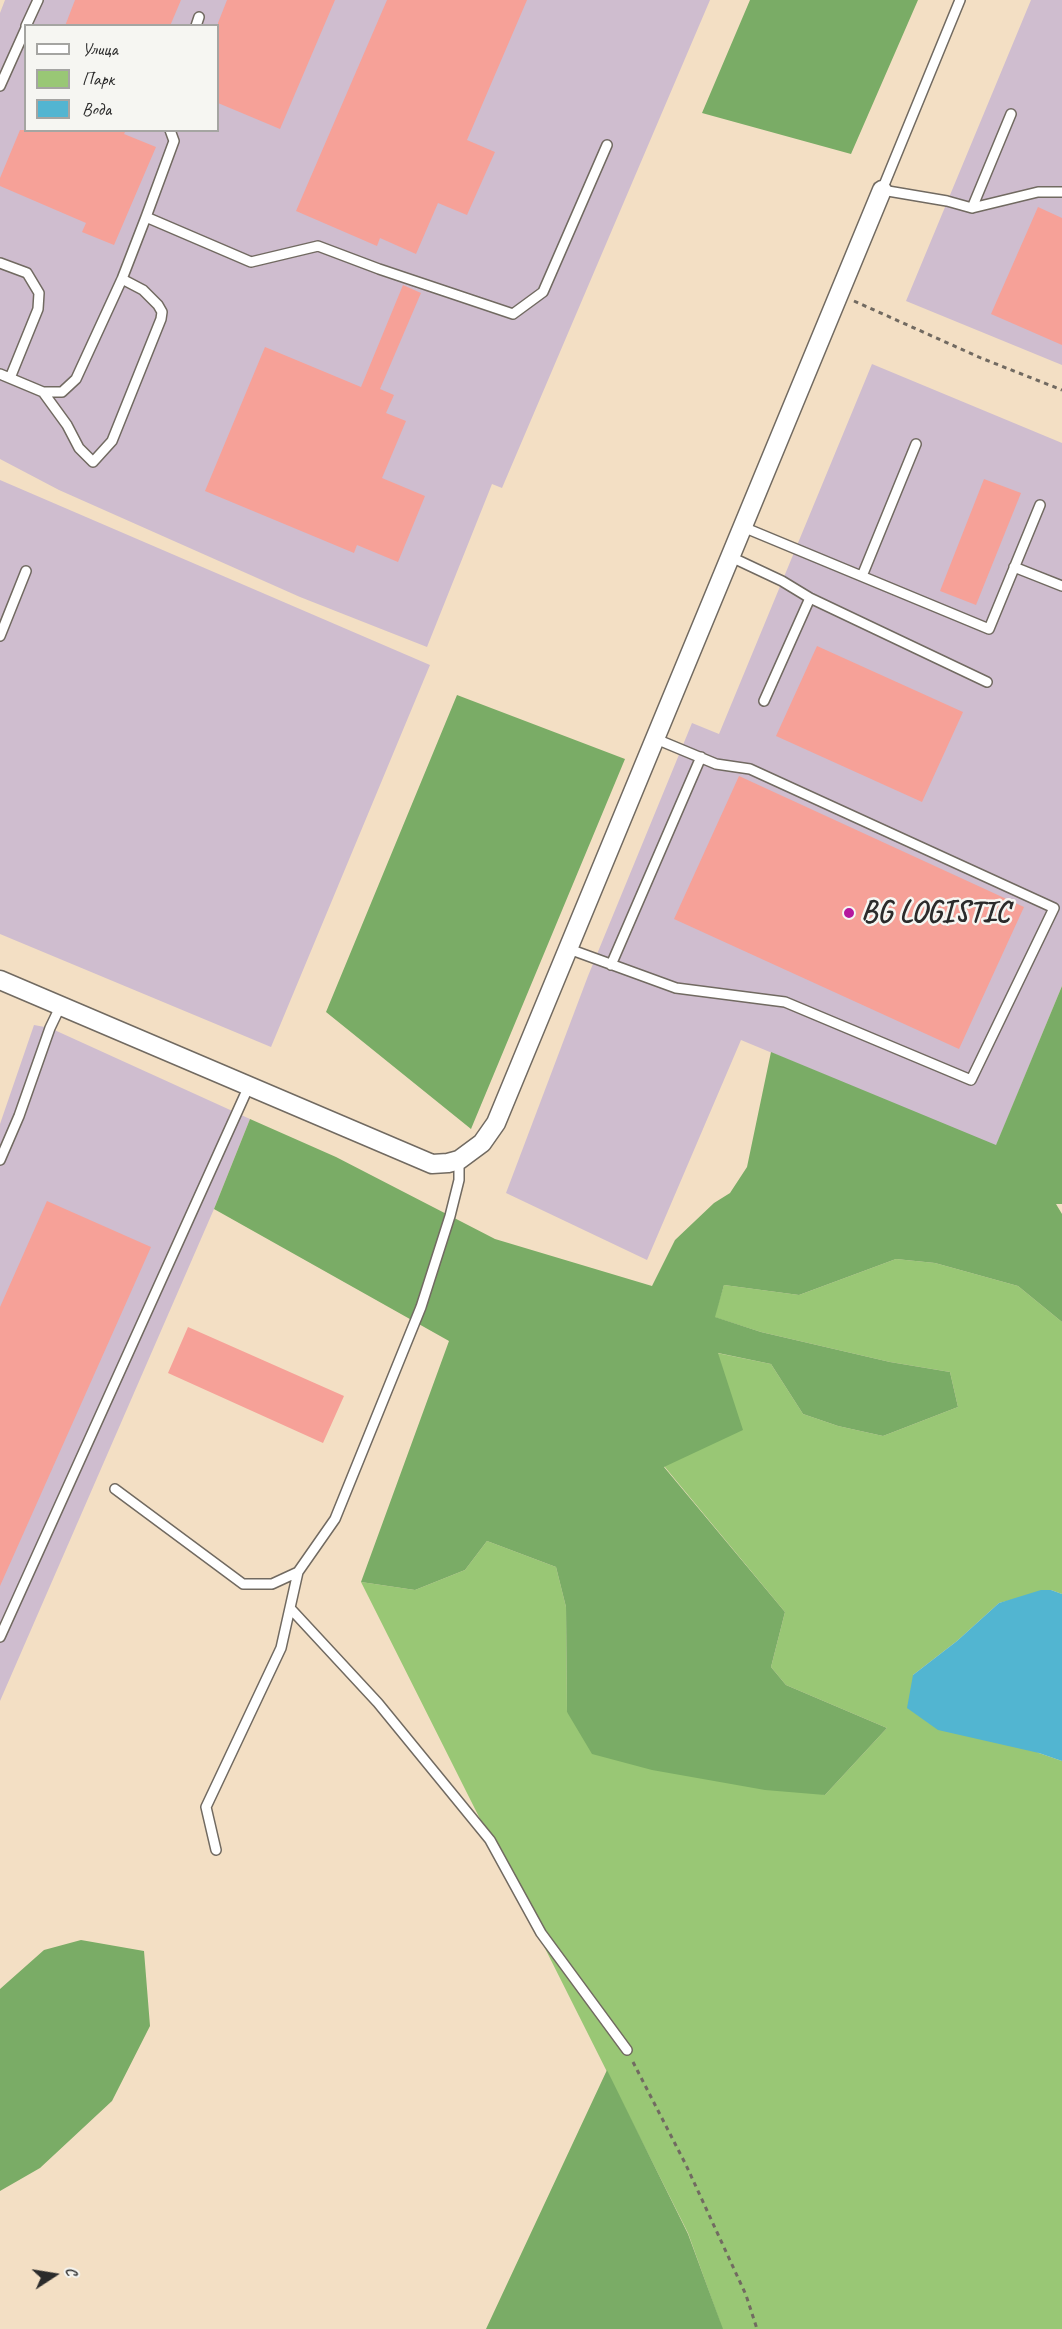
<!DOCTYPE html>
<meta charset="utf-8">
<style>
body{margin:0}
#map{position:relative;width:1062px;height:2329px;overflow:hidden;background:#f3dfc4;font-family:Caveat,sans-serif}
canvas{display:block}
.legend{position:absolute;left:24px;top:24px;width:195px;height:108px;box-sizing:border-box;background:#f6f6f2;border:2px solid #a5a5a2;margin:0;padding:8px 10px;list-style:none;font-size:18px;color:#2b2b2b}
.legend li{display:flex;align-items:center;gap:12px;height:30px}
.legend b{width:30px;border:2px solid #a5a5a2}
.north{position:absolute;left:24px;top:2245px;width:60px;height:60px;-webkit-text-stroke:4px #f6f6f2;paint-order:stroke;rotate:78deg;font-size:16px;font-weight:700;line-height:24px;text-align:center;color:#2b2b2b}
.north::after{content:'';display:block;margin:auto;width:21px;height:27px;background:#2b2b2b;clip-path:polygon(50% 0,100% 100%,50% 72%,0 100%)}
</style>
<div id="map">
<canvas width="1062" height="2329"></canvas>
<ul class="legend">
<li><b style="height:8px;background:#fff"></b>Улица</li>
<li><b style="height:16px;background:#99c775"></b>Парк</li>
<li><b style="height:16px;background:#52b5d1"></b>Вода</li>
</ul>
<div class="north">С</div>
</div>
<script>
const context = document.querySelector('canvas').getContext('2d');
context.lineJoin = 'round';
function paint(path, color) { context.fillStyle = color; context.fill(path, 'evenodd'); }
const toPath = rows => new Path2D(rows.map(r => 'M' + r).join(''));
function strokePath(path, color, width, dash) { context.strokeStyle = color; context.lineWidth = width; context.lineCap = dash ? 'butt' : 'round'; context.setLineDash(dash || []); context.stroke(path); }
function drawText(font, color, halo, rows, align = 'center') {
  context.font = font + ' Caveat,sans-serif'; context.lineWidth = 5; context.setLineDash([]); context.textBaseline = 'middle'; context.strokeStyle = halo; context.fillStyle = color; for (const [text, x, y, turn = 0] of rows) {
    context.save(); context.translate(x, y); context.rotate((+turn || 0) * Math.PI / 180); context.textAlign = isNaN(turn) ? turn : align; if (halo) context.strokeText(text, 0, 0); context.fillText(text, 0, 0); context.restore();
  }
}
paint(toPath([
 [5,0,710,0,502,488,492,484,427,647,300,597,59,490,0,459,0,13],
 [26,26,218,26,218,130,26,130],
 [1031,0,1062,0,1062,365,906,301],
 [872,364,1062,443,1062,986,996,1146,741,1040,647,1260,506,1193,588,976,692,723,719,734],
 [0,480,430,665,271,1047,0,934],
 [34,1025,50,1028,250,1119,214,1209,0,1701,0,1124]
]), '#cfbdcf');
paint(toPath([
 [896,1259,935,1263,1018,1286,1062,1322,1062,1594,1051,1590,999,1603,957,1641,913,1675,1039,1753,1062,1761,1062,2329,560,2329,720,2322,688,2233,361,1582,415,1590,465,1570,487,1541,556,1567,566,1607,567,1712,825,1795,887,1728,786,1685,771,1667,785,1612,664,1466,727,1385,717,1353,771,1364,803,1414,838,1426,883,1436,958,1407,950,1372,890,1362,761,1332,714,1317,724,1285,799,1295]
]), '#99c775');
paint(toPath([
 [750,0,918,0,851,154,702,113],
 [457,695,625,759,471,1129,326,1012],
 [1062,986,1062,1204,1056,1204,1062,1214,1062,1322,1018,1286,935,1263,896,1259,799,1295,724,1285,715,1317,761,1332,890,1362,950,1372,958,1407,883,1436,838,1426,803,1414,771,1364,718,1353,743,1430,664,1467,785,1612,771,1667,786,1685,887,1728,825,1795,765,1790,652,1770,592,1754,567,1712,566,1607,556,1567,487,1541,465,1570,415,1590,361,1582,449,1341,214,1209,250,1119,336,1157,495,1239,652,1286,675,1240,714,1203,730,1193,747,1167,771,1052,996,1145],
 [81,1940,144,1951,150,2026,112,2101,40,2168,0,2191,0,1989,44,1950],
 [607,2070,688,2234,723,2329,486,2329]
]), '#7aac66');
paint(toPath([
 [1041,1590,1051,1590,1062,1594,1062,1761,1039,1753,938,1730,907,1708,913,1675,957,1641,999,1603]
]), '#52b5d1');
paint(toPath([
 [75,0,181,0,170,26,65,26],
 [227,0,335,0,280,129,218,103,218,23],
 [387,0,527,0,467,140,495,152,467,215,438,203,416,254,380,238,377,246,296,211],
 [20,130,126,130,124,134,156,147,114,245,82,232,86,223,0,186,0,178],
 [1038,207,1062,218,1062,345,991,314],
 [403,285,421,293,380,389,394,395,386,413,406,421,382,478,425,496,398,562,357,545,354,553,205,491,265,347,361,387],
 [984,479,1021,493,976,605,940,591],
 [817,646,963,712,922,802,776,736],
 [739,776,1024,907,959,1049,674,919],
 [47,1201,151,1247,0,1586,0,1307],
 [188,1327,344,1396,323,1443,168,1373]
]), '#f6a198');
const service = toPath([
 [960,0,882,190,947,201,972,208,1011,114],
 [26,26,38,0],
 [196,26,199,17],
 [0,86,26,28],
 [972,208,1038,192,1062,192],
 [146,217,251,262,318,246,379,269,513,314,543,292,607,145],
 [0,263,27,273,39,293,38,309,10,378],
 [0,374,43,392,62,392,76,379,122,279,146,217,174,141,170,130],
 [43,392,67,425,79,448,93,462,112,441,161,319,162,312,158,305,143,290,122,279],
 [743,527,989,629,1040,505],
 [731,557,782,581,810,598,987,682],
 [1014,567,1062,586],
 [862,576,916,444],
 [0,636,26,571],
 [764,701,810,598],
 [569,949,676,988,785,1002,971,1080,1054,908,750,769,716,764,656,739],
 [611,965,701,757],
 [0,1160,19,1116,50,1028,60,1007],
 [115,1489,243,1584,272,1584,298,1572,335,1519,421,1307,450,1216,459,1180,459,1160],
 [290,1608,378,1703,490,1840,541,1933,627,2050],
 [0,1637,248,1088],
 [216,1850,206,1807,281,1648,298,1572]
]);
const minor = toPath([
 [0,980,432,1164,448,1163,459,1160,482,1143,496,1123,882,190]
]);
strokePath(service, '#716a61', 12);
strokePath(minor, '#716a61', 21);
strokePath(toPath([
 [854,301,981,358,1062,390],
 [633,2062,686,2165,746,2295,757,2329]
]), '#716a61', 3, [4.5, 4.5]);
strokePath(service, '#fff', 9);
strokePath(minor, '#fff', 18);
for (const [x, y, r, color] of [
 [849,913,6,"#b5179e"]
]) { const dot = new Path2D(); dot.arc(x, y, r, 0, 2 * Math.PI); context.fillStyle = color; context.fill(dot); strokePath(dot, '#f6f6f2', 2); }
drawText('bold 30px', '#2b2b2b', '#f6f6f2', [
 ["BG LOGISTIC",861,913]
], 'left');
</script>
